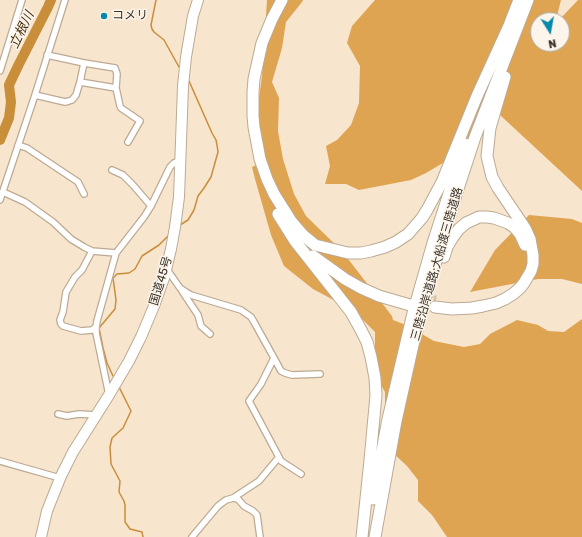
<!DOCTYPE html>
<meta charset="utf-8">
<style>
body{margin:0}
#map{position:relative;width:582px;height:537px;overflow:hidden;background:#f8e5ce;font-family:Rubik,sans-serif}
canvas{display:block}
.north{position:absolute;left:530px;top:12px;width:40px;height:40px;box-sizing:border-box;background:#fcf5eb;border:1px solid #aea79d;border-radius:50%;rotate:169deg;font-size:11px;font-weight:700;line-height:16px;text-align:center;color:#393229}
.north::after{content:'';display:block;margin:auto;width:14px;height:18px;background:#0689aa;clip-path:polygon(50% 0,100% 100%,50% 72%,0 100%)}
</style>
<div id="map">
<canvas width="582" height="537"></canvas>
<div class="north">N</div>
</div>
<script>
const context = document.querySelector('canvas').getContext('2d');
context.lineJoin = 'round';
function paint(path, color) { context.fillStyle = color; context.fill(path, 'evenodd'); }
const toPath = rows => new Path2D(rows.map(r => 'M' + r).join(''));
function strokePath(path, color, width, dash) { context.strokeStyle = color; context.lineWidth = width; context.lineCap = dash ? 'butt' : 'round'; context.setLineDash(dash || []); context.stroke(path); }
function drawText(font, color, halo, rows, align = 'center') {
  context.font = font + ' Rubik,"Noto Sans JP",sans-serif'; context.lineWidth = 3; context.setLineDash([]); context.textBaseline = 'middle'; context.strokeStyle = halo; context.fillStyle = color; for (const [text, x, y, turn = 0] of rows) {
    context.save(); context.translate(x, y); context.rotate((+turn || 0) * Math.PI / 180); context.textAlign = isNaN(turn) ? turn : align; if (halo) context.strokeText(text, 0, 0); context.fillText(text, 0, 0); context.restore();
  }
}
paint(toPath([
 [267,0,303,0,302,2,286,22,282,48,272,82,279,98,278,131,283,159,294,194,306,216,342,251,392,316,393,320,406,325,434,341,464,347,480,344,490,334,517,320,538,325,548,331,564,332,582,319,582,537,447,537,432,515,418,501,418,480,407,466,392,452,385,412,385,392,374,373,375,356,375,332,354,311,313,289,284,266,271,235,255,179,252,167,266,161,261,139,259,120,259,98,262,76],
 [375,0,561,0,556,20,538,20,538,44,562,44,562,20,559,20,578,0,582,0,582,191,487,103,479,125,448,160,426,173,411,180,359,190,346,184,325,184,330,166,326,146,337,140,351,125,359,103,360,66,347,43,352,26],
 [529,215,572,219,582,223,582,284,562,279,538,279,470,292,495,250]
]), '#dfa451');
strokePath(toPath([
 [156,0,151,25,152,29,154,32,164,40,179,67],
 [180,225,188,220,194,210,198,196,204,188,211,177,218,152,217,145,216,140,212,133,189,81],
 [113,376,107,363,103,348,99,328,115,309,116,300,113,278,117,274,129,273,135,269,142,256,159,245,168,236],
 [119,387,131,411,123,428,112,438,110,447,111,464,120,481,119,492,124,501,125,505,125,522,130,529,142,532,143,537]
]), '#c88e39', 1.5);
strokePath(toPath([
 [0,140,9,118,11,102,9,85,18,66,48,7,51,0]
]), '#c88e39', 10);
strokePath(toPath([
 [417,299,436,301]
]), '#d2c1ad', 11, [11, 5.5]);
const minor = toPath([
 [47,55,84,63,115,68,117,74,116,88,120,106,121,108,140,121,128,142],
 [0,71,22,0],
 [80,82,116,88],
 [35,95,65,102,69,101,72,100,76,95,80,82,84,63],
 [18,145,27,148,78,182,84,194],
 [112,170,123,175,133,185,151,206],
 [3,192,25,202,53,222,71,239,84,247,92,251,116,253],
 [0,200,35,95,65,0],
 [92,251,82,270,75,277,66,292,63,312,60,320,61,324,63,326,81,331,92,330,96,327],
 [166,268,180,288,186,292,191,295,241,310,251,317,254,322,274,358,261,384,249,401,281,461,301,474],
 [182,291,198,315,201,326,210,334],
 [274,358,281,371,285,373,292,375,320,374],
 [109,395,96,333,96,327,97,321,116,253,144,217,151,206,170,167,174,163,181,160],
 [58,414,67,416,79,414,97,415],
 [0,461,60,478],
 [233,498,259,481,279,457],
 [192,537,218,506,226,500,233,498,238,499,244,506,253,511,257,515,260,537]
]);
const trunk = toPath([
 [41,537,47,511,61,476,73,452,109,395,129,361,141,337,154,306,164,278,171,249,175,227,179,197,183,86,186,57,193,16,198,0]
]);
const motorway = toPath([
 [282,0,272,19,262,43,254,79,253,92,253,116,254,127,260,159,267,179,274,194,291,221,303,235,315,245,348,253,361,253,371,251,385,247,396,242,408,234,422,218,427,210,442,182,477,96,513,17],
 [510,23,519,0],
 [278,214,295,241,351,312,361,330,367,342,371,357,375,378,376,395,370,460,362,537],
 [313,256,345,279,361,288,379,296,410,305],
 [444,257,447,247,453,237,459,229,466,223,479,217,487,217,494,218,508,223,514,227,520,234,525,245],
 [435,307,452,309,472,308,483,306,496,303,505,299,513,294,520,288,524,283,531,271,533,264,533,255,530,239,525,228,498,188,492,177,487,156,490,128,505,77],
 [373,499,388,419,413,313,433,243,465,144],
 [375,537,396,421,413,345,430,281,456,195,475,137,528,0]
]);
strokePath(minor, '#bcaa94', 8);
strokePath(trunk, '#bcaa94', 12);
strokePath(motorway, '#bcaa94', 13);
strokePath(minor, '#fff', 5.5);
strokePath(trunk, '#fff', 10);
strokePath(motorway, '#fff', 11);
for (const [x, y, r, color] of [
 [104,16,4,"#0689aa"]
]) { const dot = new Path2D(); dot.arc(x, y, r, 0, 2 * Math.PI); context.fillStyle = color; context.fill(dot); strokePath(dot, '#fcf5eb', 1.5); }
drawText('12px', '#393229', '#fcf5eb', [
 ["コメリ",112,16]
], 'left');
drawText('12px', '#393229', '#fcf5eb', [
 ["三陸沿岸道路;大船渡三陸道路",437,264,-74],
 ["国道45号",161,281,-73]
]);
drawText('italic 13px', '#462e09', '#fcf5eb', [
 ["立根川",22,30,-64]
]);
</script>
